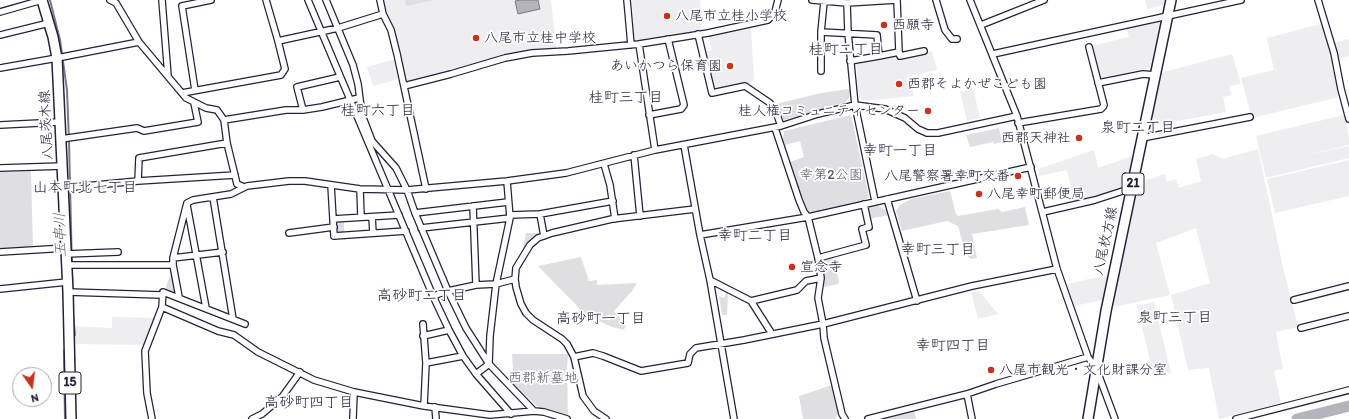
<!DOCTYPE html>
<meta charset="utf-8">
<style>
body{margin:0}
#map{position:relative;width:1349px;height:419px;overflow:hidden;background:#fff;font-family:Itim,sans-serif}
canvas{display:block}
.north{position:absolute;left:12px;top:367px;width:40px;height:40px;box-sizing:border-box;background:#fff;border:1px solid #a7a7b1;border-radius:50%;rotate:166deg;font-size:11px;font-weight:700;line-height:16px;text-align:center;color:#22223b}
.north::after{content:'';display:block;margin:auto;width:14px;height:18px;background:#c8321e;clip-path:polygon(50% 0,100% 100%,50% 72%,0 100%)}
</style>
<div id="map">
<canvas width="1349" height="419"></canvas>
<div class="north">N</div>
</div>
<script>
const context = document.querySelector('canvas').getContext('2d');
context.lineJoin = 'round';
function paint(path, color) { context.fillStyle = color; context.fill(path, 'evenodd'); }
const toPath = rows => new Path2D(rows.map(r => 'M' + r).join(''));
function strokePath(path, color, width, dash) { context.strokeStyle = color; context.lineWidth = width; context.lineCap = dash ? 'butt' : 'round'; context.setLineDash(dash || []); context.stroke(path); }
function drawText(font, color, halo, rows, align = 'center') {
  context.font = font + ' Itim,"Klee One",sans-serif'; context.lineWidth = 3.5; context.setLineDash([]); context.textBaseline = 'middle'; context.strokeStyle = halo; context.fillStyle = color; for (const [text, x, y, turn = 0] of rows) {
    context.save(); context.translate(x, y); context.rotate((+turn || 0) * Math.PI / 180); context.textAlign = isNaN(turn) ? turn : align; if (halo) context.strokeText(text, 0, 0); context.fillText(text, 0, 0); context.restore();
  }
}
paint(toPath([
 [383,0,551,0,556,48,531,50,406,82,394,29,386,13],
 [632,0,700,0,702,31,634,43],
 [1145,0,1165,0,1164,5,1147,9],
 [1159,21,1160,23,1150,68,1100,78,1091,46,1129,37,1126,28],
 [1321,24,1330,53,1339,97,1252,118,1241,78,1274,70,1267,38],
 [751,28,754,80,747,84,713,90,704,52,712,50,708,35],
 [1349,39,1349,56,1338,59,1334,43],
 [932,51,937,70,910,76,914,96,862,101,859,97,856,62,897,55,898,58],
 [1232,54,1241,84,1229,86,1232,95,1223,97,1226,112,1156,125,1155,118,1151,118,1160,73],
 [392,60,394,60,398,79,373,86,367,67],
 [973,88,980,118,967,121,960,92],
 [1344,115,1349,138,1349,145,1299,157,1349,146,1349,158,1266,178,1256,136],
 [1258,149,1283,267,1298,327,1276,332,1283,369,1274,371,1281,403,1268,407,1265,396,1267,407,1219,419,1209,368,1188,370,1171,295,1210,283,1196,228,1156,243,1170,295,1114,307,1113,306,1124,249,1126,248,1124,248,1134,204,1136,203,1133,204,1138,181,1151,179,1165,174,1167,182,1176,179,1179,188,1201,181,1196,159,1213,154,1223,159],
 [1094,150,1098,168,1132,156,1126,188,1075,203,1067,170,1039,176,1038,169],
 [1349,160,1349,196,1275,213,1267,179],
 [1107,275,1103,300,1074,306,1067,284],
 [979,291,998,314,978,319,971,292],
 [1154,302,1171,373,1154,377,1137,306],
 [112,317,156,318,145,345,73,344,72,326,112,328]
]), '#eeeef1');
paint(toPath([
 [405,0,435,0,406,6],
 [849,89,851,95,846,102,781,121,776,109,776,104,821,93],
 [851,115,869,197,863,201,811,214,808,211,797,184,790,162,804,157,800,141,785,145,783,138,784,131],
 [999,128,1002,142,994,144,993,142,970,147,966,135],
 [31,171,33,248,0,250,0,172],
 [950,191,956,214,958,216,998,209,1002,212,1025,207,1029,225,972,234,977,258,971,259,966,255,958,226,947,221,902,231,896,211,900,205,911,199],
 [876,205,888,211,889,215,869,219,867,212,869,207],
 [337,220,344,220,344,233,336,232,335,223],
 [526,233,540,233,525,249,523,249],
 [833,256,839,281,838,284,824,287,824,281,821,262,823,258],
 [581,257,589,281,597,280,597,285,637,283,632,291,614,311,626,325,624,330,612,327,586,315,538,266],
 [172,269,177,294,165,290],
 [727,291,728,292,727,315,722,315,719,296,724,298],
 [512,354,568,354,567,368,568,415,539,408,514,385],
 [832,385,838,413,835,419,803,419,799,396],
 [914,411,916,419,879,419]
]), '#dfdfe2');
const water = toPath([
 [520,0,538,0,540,9,518,14,515,1,520,0]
]);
paint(water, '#b4b4bc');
strokePath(water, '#7a7a88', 1);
strokePath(toPath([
 [50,0,60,40,67,90,69,141,73,313,75,335,73,338],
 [65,419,64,351,66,348]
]), '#7a7a88', 2);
strokePath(toPath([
 [1297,419,1349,406]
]), '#b4b4bc', 11);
const minor = toPath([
 [110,0,116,3,139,42,186,98,206,108,217,110,224,120,227,143,237,184,244,187],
 [162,0,168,76],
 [266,0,278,41],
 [308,0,433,296,449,330,463,356,476,374,511,414],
 [326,0,353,65,358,84,362,115,372,141,396,168,407,190,415,213,448,291,466,328,489,364,534,411],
 [380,0,383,14,391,30,397,54,426,189],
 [627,0,631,45],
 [812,0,847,3,896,0],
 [897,0,899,52],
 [936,0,945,30,952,39,957,39],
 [970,0,1017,116,1057,269,1088,357,1096,368,1115,419],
 [1318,0,1334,53,1341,89,1349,119],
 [847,3,848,33,855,105,875,201],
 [0,12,42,0],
 [981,25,1044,0],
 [821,32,877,35,879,56,850,61],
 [698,34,712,93,745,86,770,103,777,115,781,126],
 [0,35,49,23],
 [639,44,655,150],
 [993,54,1241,0],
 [879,56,899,52,900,56,924,51],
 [0,68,57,58,139,42],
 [821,71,821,32,824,2],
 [1098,83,1143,74,1155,75],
 [404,86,451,74,505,58,532,53,568,51,639,44,708,33,768,20,775,12,778,0],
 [195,90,182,6,211,0],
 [182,93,281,75,285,69,278,41,338,28,383,14],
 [303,110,297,87,340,77],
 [649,115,681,109,684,105,668,39],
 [224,120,286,110,303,110,322,107,359,98],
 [1018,123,1101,109,1103,107,1104,105,1089,47],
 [0,125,60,122],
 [775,128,799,200,804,212,808,217,818,258,821,278,818,298,823,324,824,338,842,414,845,419],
 [1142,138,1250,117],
 [61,139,137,128,144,131,198,122,194,103],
 [684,145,700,235,710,280,734,419],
 [634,155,640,216],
 [604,164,610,185,615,219],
 [0,168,63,166],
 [138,181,139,158,227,143],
 [331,185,334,236,406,231],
 [64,188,138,181,235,175],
 [360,189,361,217],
 [213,197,233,319],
 [887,199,917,301],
 [187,205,206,308],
 [473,206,476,285],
 [695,209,612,219,552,233,538,238,530,245,516,268,515,279,516,287,521,304,526,313,533,320,562,339,567,344,574,357,593,353,603,356,641,371,688,363,690,354,696,348,744,340,823,324,972,286,1057,269],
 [1043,212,1095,200,1132,188],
 [415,213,508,202],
 [540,214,544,236],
 [510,215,540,214,613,201],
 [372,217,373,233],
 [333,219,399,215],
 [421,228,510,218],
 [289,233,334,227],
 [700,235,808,217,1031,167],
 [0,252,66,248],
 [66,254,118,252],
 [173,258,223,252],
 [818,258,866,245,862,229,869,227,864,204],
 [67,265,173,265],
 [710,280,751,301,772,334],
 [0,289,67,282],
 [68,292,162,295],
 [433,296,448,291,476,285,496,284,515,279],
 [179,297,173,265,173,258,187,203,193,200,231,194,247,186,289,181,305,181,360,189,407,190,507,181,566,173,655,150,781,126,818,114,855,105,885,109,905,118,918,129,927,133,938,133,1017,116],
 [1294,300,1349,286],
 [751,301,797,290,806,281,821,278],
 [162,307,218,331,234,335,258,352,314,380,354,392,424,406,490,415,534,411,544,412,567,419],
 [423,324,426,363,424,406],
 [1301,328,1349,316],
 [423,336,449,330],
 [574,357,583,396,594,411,606,419],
 [426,363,463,356],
 [476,374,489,364,490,336,496,284,510,218,507,181],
 [967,394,972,419],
 [435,407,436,419],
 [152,419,147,393,145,351,162,307,163,292,245,324],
 [252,419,262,414,282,397,300,372],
 [353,419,354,392],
 [868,419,967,394,996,384,1088,357],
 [1236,419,1349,390]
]);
const primary = toPath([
 [42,0,53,37,57,58,68,292,71,419],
 [1088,419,1106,311,1171,0]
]);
strokePath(minor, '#22223b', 8);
strokePath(primary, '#22223b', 12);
strokePath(minor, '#fff', 5.5);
strokePath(primary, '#fff', 9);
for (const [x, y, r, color] of [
 [667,16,4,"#c8321e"],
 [884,25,4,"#c8321e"],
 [476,38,4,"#c8321e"],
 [730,66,4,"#c8321e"],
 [899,84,4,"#c8321e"],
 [928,111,4,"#c8321e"],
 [1079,138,4,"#c8321e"],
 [1018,176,4,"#c8321e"],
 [979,194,4,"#c8321e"],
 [792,267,4,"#c8321e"],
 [991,370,4,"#c8321e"]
]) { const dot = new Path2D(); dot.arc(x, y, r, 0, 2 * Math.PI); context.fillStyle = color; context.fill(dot); strokePath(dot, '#fff', 1.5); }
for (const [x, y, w] of [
 [1133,184,22],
 [70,383,22]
]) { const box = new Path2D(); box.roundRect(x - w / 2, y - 11, w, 22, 3); context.fillStyle = '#fff'; context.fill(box); strokePath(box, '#22223b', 1); }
drawText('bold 13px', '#22223b', null, [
 ["21",1133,184],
 ["15",70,383]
]);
drawText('14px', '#22223b', '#fff', [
 ["八尾市立桂小学校",675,16],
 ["西願寺",892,25],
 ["八尾市立桂中学校",484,38],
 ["あいかつら保育園",722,66,"right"],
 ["西郡そよかぜこども園",907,84],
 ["桂人権コミュニティセンター",920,111,"right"],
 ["西郡天神社",1071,138,"right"],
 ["八尾警察署幸町交番",1010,176,"right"],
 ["八尾幸町郵便局",987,194],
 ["宣念寺",800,267],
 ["八尾市観光・文化財課分室",999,370]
], 'left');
drawText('14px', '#22223b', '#fff', [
 ["八尾茨木線",47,125,-93],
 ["八尾枚方線",1106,241,-78]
]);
drawText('14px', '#5b5b6d', '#fff', [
 ["幸第2公園",831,175],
 ["西郡新墓地",543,378]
]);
drawText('15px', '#22223b', '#fff', [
 ["桂町二丁目",846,50],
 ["桂町三丁目",626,98],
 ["桂町六丁目",378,111],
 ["泉町二丁目",1138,128],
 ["幸町一丁目",900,151],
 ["山本町北七丁目",85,188],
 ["幸町二丁目",755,236],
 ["幸町三丁目",938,250],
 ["高砂町二丁目",422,296],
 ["泉町三丁目",1175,318],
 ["高砂町一丁目",601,319],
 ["幸町四丁目",953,346],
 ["高砂町四丁目",309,403]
]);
drawText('italic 15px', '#5c5c6f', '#fff', [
 ["玉串川",61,235,-92]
]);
</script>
